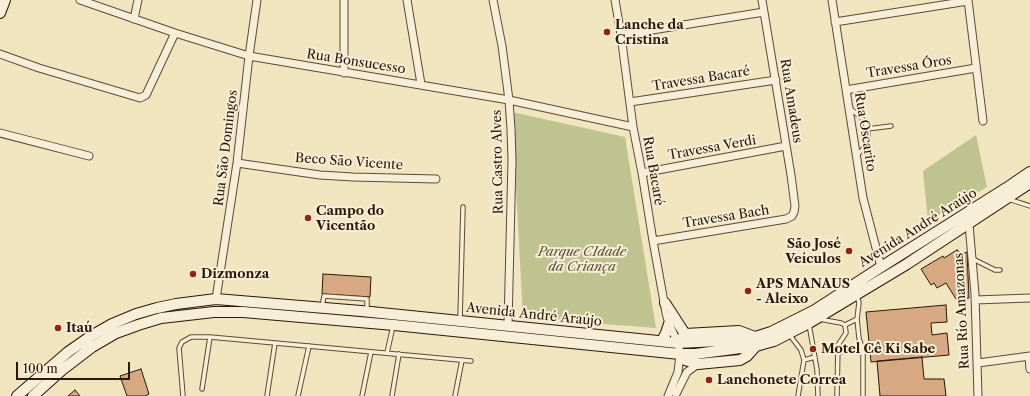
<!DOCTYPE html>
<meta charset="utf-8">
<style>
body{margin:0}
#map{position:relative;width:1030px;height:396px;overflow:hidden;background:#f1e5c0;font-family:"Libre Caslon Text",serif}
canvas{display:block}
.scale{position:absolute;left:16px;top:362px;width:114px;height:18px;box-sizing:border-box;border:2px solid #2a1707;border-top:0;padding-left:5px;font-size:12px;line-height:14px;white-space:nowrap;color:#2a1707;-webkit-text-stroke:3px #f6eed6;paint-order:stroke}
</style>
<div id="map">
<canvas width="1030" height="396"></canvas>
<div class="scale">100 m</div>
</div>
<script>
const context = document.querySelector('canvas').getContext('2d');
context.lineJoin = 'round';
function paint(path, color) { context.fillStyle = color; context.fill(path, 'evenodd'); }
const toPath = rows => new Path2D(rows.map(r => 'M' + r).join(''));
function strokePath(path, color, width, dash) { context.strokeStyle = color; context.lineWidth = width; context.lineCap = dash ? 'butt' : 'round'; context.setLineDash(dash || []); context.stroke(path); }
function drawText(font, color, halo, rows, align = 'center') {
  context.font = font + ' "Libre Caslon Text",serif'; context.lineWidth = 4; context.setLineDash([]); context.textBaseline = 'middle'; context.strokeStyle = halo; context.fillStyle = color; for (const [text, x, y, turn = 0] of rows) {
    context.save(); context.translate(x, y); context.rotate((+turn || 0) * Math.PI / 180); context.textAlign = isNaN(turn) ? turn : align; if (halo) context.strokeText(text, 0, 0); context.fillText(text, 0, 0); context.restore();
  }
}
paint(toPath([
 [512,112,625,137,656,328,523,318],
 [976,135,987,187,928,221,923,171]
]), '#bec390');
const building = toPath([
 [957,250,962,254,967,252,969,298,956,299,946,283,937,288,934,283,931,285,921,269,943,256,944,258,957,250],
 [323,274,371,277,370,297,322,294,323,274],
 [946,305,947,322,931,323,932,335,947,333,949,355,871,362,866,312,946,305],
 [922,357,924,379,944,379,946,396,880,396,877,361,922,357],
 [141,369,149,394,145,396,127,396,120,376,141,369],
 [75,390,80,396,68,396,75,390]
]);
paint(building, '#d7a982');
strokePath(building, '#2a1707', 1);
const lane = toPath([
 [849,108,861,117,866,125,868,134,867,142,863,149,857,155],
 [867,129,891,126],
 [1008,199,1030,206],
 [973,259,995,270,1000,270],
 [857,295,859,303,857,319,859,338,863,351,863,396],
 [322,307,324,296,367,299,367,310],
 [460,319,463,207],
 [819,319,841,323,845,325,846,333,838,345,837,396],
 [809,324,817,370,818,396],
 [845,325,857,319],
 [789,334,801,350,804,360,798,396],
 [838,352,862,349],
 [387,353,393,326],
 [804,360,815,357],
 [202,389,210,337],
 [183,396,179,348,182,342,191,337,210,337,471,361],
 [267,396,275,343],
 [298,396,309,346],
 [362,396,371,352],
 [392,396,399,354],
 [455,396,462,360]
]);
const street = toPath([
 [80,0,175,33,249,56,509,100,633,127],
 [407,0,421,84],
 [493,0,502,46,509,100,511,129,512,160,508,325],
 [615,0,621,35,633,127,642,173,653,241,666,313,669,324,678,343,680,354,678,372,668,396],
 [832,0,863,198,881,267],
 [968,0,983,121],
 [134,19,138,0],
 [835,22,968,1],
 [621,35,764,12],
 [0,54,39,68,140,98,146,95,175,33],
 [344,73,344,0],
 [846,90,976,68],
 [630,102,776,80],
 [0,133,89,156],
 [237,163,320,175,353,177,436,179],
 [642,173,786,146],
 [969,224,975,294,978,396],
 [653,241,786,219,792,216,794,212,795,206,791,175,762,0],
 [216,299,237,163,249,56,257,0],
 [975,300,1030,298],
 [1029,356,1030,369],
 [978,363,1030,356],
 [676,394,687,372,698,364]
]);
const secondary = toPath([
 [0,13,5,0],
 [665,303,685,334],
 [662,341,666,333,669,324],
 [678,343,685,334,739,331,755,337,756,346,747,356,740,360,698,364,685,360,680,354],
 [17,396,68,352,91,336,112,324,136,314,157,308,176,304,216,299,361,311,678,343,719,341,755,337,771,332,815,310,881,267,1011,185,1030,172],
 [33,396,62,370,92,347,116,333,138,325,161,318,214,312,243,312,394,325,680,354,695,354,756,346,774,341,809,323,907,264,1030,183]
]);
strokePath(lane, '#5c4a35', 5.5);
strokePath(street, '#5c4a35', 9);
strokePath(secondary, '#2a1707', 12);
strokePath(lane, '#f6eed6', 3.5);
strokePath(street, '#f6eed6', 7);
strokePath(secondary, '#f6eed6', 10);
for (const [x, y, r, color] of [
 [607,32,4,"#8f2418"],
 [308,218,4,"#8f2418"],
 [849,251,4,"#8f2418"],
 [193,274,4,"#8f2418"],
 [748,291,4,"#8f2418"],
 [58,328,4,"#8f2418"],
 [813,349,4,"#8f2418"],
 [709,380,4,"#8f2418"]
]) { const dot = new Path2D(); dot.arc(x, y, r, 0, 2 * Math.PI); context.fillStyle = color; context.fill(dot); strokePath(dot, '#f6eed6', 1.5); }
drawText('bold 13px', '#2a1707', '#f6eed6', [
 ["Lanche da",615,25],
 ["Cristina",615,40],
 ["Campo do",316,211],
 ["Vicentão",316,226],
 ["São José",841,244,"right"],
 ["Veículos",841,259,"right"],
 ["Dizmonza",201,274],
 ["APS MANAUS",756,284],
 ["- Aleixo",756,299],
 ["Itaú",66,328],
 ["Motel Cê Ki Sabe",821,349],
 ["Lanchonete Correa",717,380]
], 'left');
drawText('13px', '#2a1707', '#f6eed6', [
 ["Rua Bonsucesso",356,62,9],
 ["Travessa Óros",909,67,-9],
 ["Travessa Bacaré",701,79,-9],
 ["Rua Amadeus",791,101,81],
 ["Rua Oscarito",865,132,81],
 ["Rua São Domingos",226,148,-83],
 ["Travessa Verdi",712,148,-10],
 ["Beco São Vicente",349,162,4],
 ["Rua Castro Alves",498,162,-91],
 ["Rua Bacaré",653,171,80],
 ["Travessa Bach",726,217,-9],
 ["Avenida André Araújo",918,228,-32],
 ["Rua Río Amazonas",962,311,-93],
 ["Avenida André Araújo",534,315,6]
]);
drawText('italic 13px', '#5e5337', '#f6eed6', [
 ["Parque CIdade",582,252],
 ["da Criança",582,267]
]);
</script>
